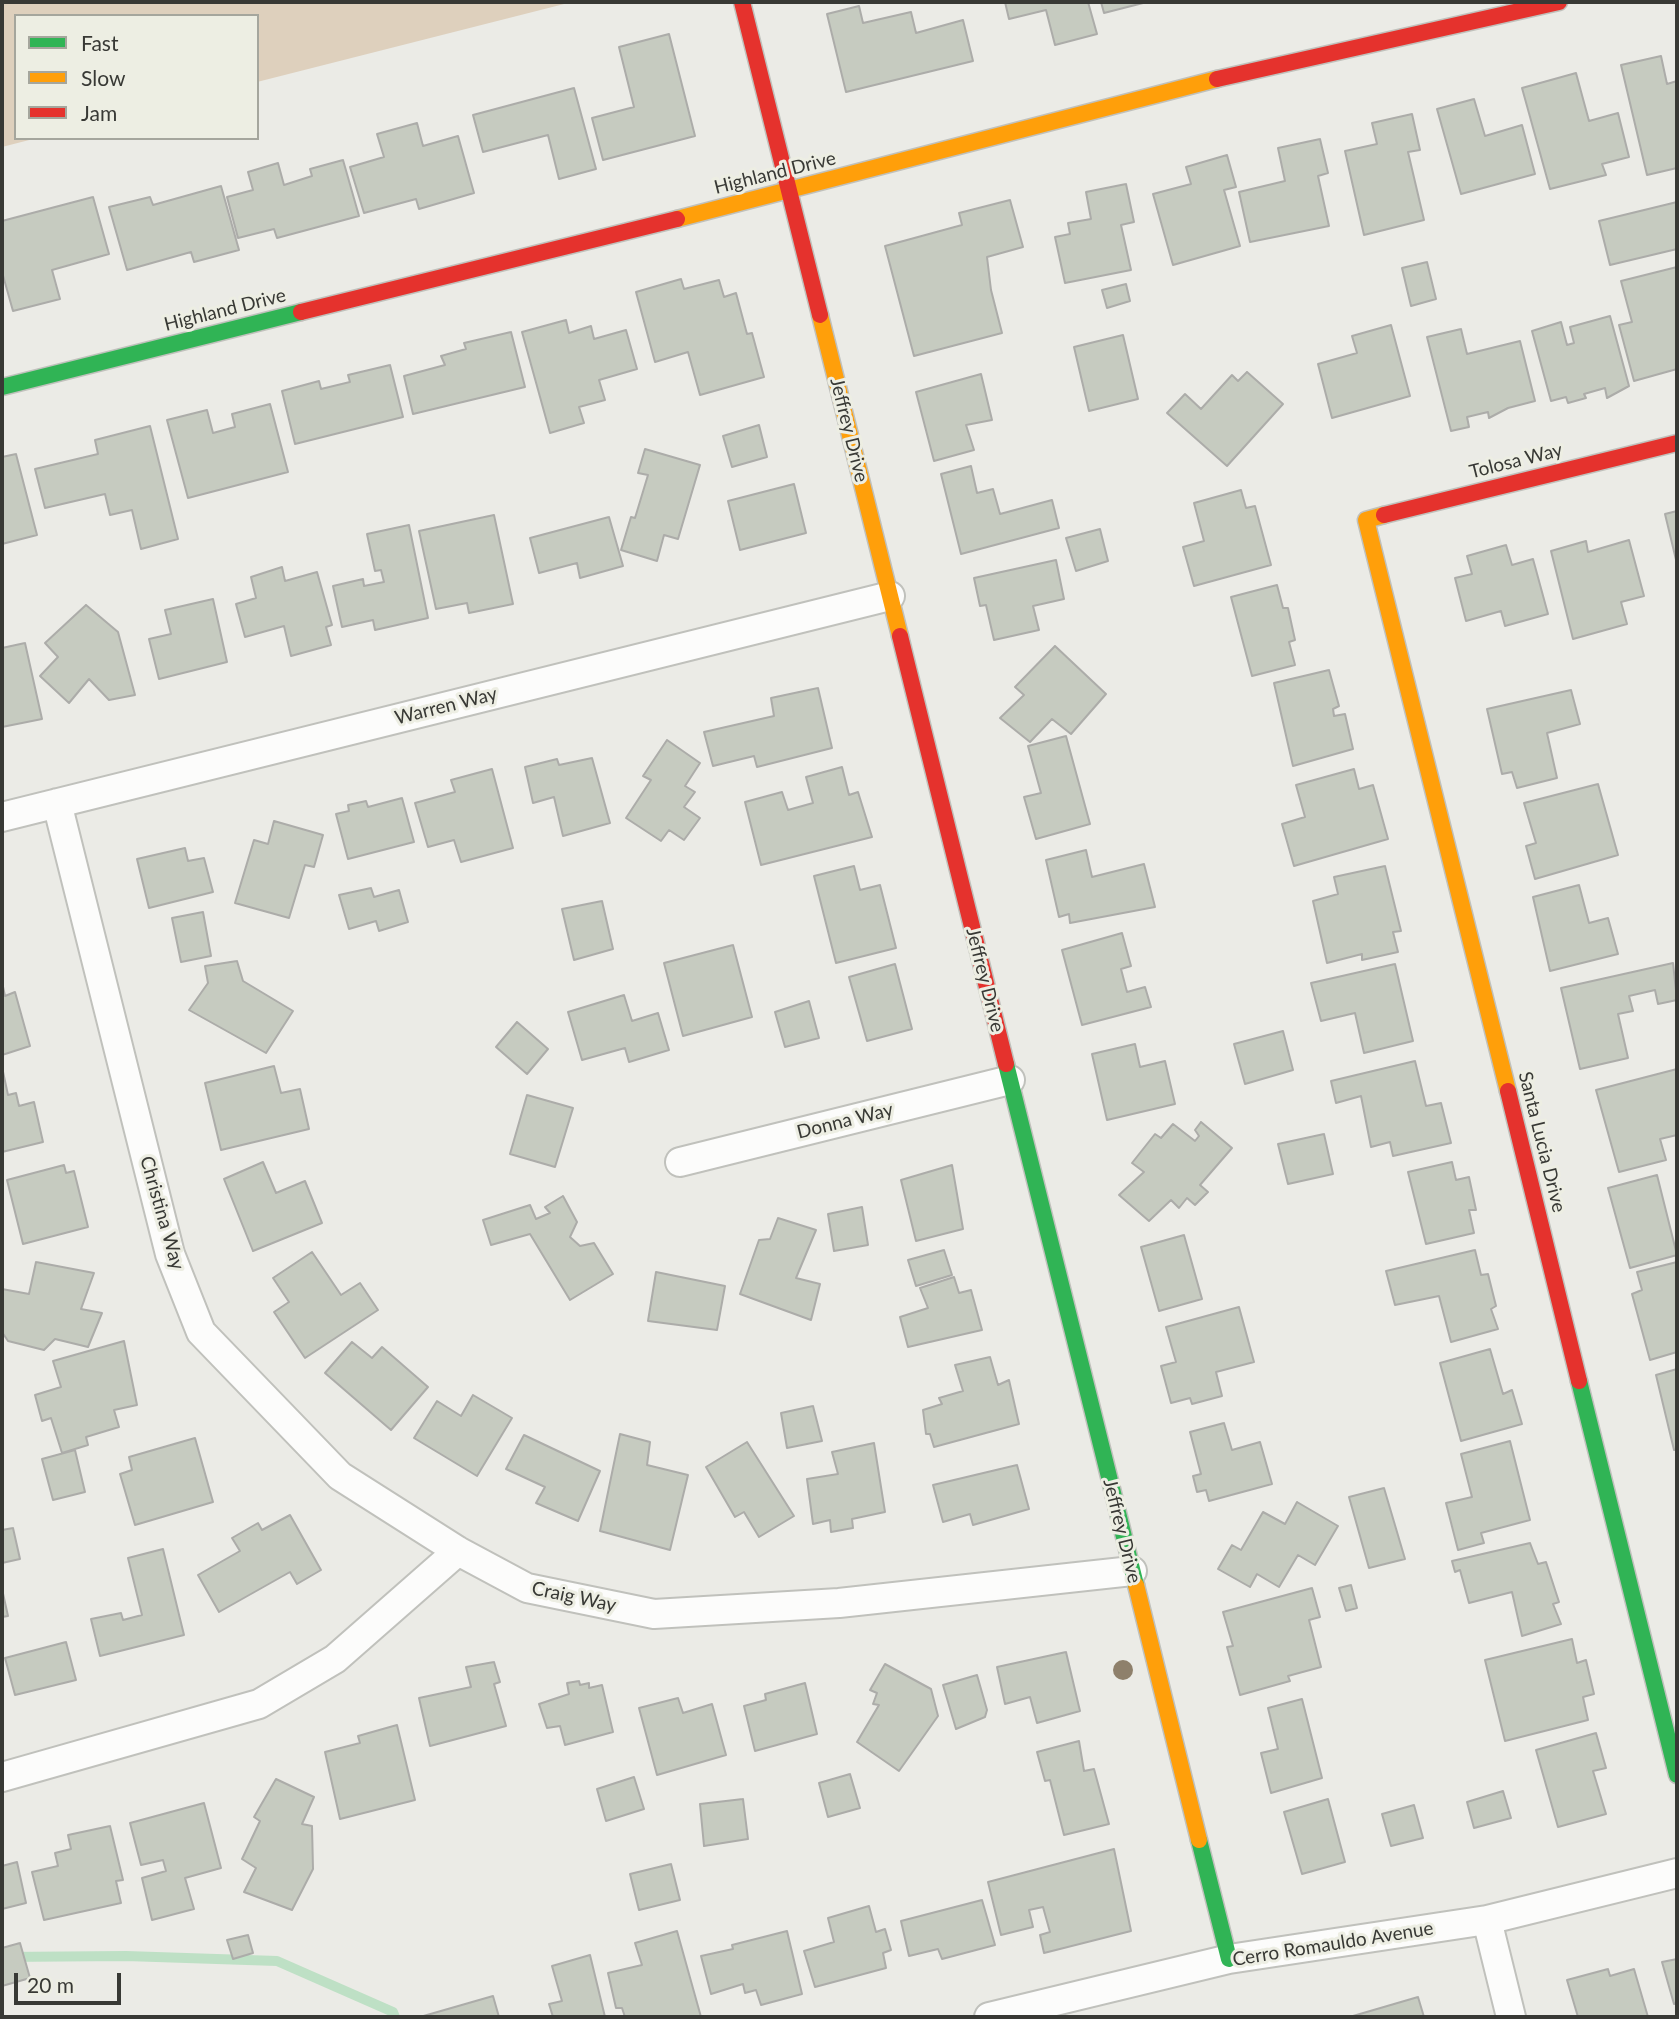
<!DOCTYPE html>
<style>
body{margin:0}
#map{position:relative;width:1679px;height:2019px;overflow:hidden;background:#ebebe6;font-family:Lato,sans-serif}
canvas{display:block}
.frame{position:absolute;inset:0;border:4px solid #383935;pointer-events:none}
.legend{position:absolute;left:14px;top:14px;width:245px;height:126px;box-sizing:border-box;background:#edeee3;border:2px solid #a5a69d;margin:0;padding:9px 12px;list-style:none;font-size:21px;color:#383935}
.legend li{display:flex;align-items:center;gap:14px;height:35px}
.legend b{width:35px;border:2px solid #a5a69d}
.scale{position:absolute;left:14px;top:1973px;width:107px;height:32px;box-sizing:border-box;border:4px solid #383935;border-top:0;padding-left:9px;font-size:21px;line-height:24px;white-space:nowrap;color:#383935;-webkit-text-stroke:5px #edeee3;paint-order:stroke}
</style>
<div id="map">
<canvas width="1679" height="2019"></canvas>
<div class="frame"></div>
<ul class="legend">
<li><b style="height:9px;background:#30b455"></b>Fast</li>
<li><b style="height:9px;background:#ff9f0a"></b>Slow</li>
<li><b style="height:9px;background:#e5322d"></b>Jam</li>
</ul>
<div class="scale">20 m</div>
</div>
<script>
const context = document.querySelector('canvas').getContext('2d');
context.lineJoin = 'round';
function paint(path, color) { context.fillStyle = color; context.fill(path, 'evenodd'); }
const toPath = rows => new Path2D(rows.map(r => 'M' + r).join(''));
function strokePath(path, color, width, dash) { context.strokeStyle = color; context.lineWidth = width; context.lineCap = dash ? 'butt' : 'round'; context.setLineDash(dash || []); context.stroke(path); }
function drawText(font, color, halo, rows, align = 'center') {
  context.font = font + ' Lato,sans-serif'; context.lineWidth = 6; context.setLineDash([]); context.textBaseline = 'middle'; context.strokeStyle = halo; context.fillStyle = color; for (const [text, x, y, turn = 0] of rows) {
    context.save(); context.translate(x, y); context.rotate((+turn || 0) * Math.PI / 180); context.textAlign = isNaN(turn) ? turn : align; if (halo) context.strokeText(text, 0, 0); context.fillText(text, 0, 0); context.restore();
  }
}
paint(toPath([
 [2,2,572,2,257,82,257,16,16,16,16,138,37,138,2,147]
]), '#ded0bd');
strokePath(toPath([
 [2,1957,126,1956,277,1961,393,2012,395,2017]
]), '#bee0c5', 10);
const building = toPath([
 [1005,2,1088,2,1097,34,1055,45,1046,10,1009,19,1005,2],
 [1101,2,1147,2,1104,13,1101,2],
 [859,6,863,23,911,12,916,33,963,20,973,61,846,92,827,14,859,6],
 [669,34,695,136,603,160,592,118,634,107,619,47,669,34],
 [1661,56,1667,84,1677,81,1677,168,1647,175,1621,65,1661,56],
 [1576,73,1589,121,1618,113,1629,157,1602,164,1606,175,1550,189,1522,88,1576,73],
 [574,88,596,169,559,179,548,135,483,152,473,115,574,88],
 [1474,99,1485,136,1522,125,1535,174,1461,194,1437,109,1474,99],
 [1412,114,1420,150,1408,152,1424,220,1364,235,1345,151,1377,144,1372,123,1412,114],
 [417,123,423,146,458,136,474,193,419,209,416,199,364,213,350,167,384,157,377,134,417,123],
 [1320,139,1328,173,1318,176,1329,226,1250,242,1239,192,1285,181,1278,148,1320,139],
 [1227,155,1236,187,1224,190,1240,246,1173,265,1153,194,1191,184,1186,167,1227,155],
 [343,160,359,216,277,238,274,229,238,238,227,197,253,190,248,172,278,163,284,185,312,176,310,169,343,160],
 [1126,184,1134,222,1121,225,1131,270,1065,283,1055,237,1070,234,1068,223,1091,219,1086,192,1126,184],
 [221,186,239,250,194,262,191,252,127,270,109,207,150,197,153,205,221,186],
 [93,197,109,254,52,270,60,299,13,311,2,272,2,221,93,197],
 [1010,200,1023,247,987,257,991,290,1002,333,914,356,885,246,962,225,959,213,1010,200],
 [1677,202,1677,249,1610,265,1599,221,1677,202],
 [1427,262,1436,299,1411,306,1402,268,1427,262],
 [1677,267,1677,369,1634,381,1619,325,1632,322,1621,281,1677,267],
 [681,279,684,289,719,280,724,297,736,293,747,334,752,333,764,377,700,395,688,352,655,362,636,292,681,279],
 [1126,284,1130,301,1107,308,1102,290,1126,284],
 [1610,316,1629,386,1607,398,1605,388,1584,394,1586,398,1568,403,1566,397,1551,401,1532,331,1561,322,1567,345,1574,343,1570,327,1610,316],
 [566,320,569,333,591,326,594,339,626,330,637,369,599,380,605,400,579,407,584,423,550,433,522,332,566,320],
 [1391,325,1410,396,1332,418,1318,364,1357,353,1352,336,1391,325],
 [1461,329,1467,354,1520,341,1535,401,1508,408,1489,418,1488,412,1467,417,1469,427,1451,431,1427,337,1461,329],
 [511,332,525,387,413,414,404,376,445,365,441,356,466,349,464,343,511,332],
 [1123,335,1138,399,1089,411,1074,347,1123,335],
 [390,365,403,417,295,444,282,391,319,381,321,389,350,382,348,375,390,365],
 [1247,372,1283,404,1227,466,1167,413,1185,394,1201,409,1232,375,1238,381,1247,372],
 [981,374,992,420,966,425,974,450,934,461,916,392,981,374],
 [270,404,288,472,188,498,167,420,207,410,213,433,235,427,232,414,270,404],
 [759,425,767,457,732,467,723,436,759,425],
 [150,426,178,539,141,549,132,510,110,515,105,494,45,508,35,469,98,454,95,440,150,426],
 [645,449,700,465,678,539,664,535,657,561,621,550,631,517,635,518,648,475,638,473,645,449],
 [16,454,37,535,2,544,2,457,16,454],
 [971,466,977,493,993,489,1000,514,1052,500,1059,528,961,554,941,474,971,466],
 [794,484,806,533,740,550,728,501,794,484],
 [1241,490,1246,508,1255,506,1271,565,1194,586,1183,547,1204,541,1194,503,1241,490],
 [1677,511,1677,564,1665,514,1677,511],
 [494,515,513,604,469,613,467,603,436,609,419,531,494,515],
 [609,517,623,566,580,578,577,563,539,573,530,538,609,517],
 [409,525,428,618,375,630,373,620,342,627,333,586,363,579,364,586,384,582,381,570,375,571,367,534,409,525],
 [1100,529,1108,561,1076,571,1066,538,1100,529],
 [1629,540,1644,596,1621,602,1627,624,1573,639,1551,551,1586,541,1588,552,1629,540],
 [1506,545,1512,565,1533,559,1548,614,1505,626,1501,611,1466,621,1455,578,1472,574,1467,556,1506,545],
 [1056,560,1064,599,1033,606,1039,630,994,640,986,605,980,606,974,578,1056,560],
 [282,567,285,581,317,572,332,625,326,627,331,645,291,656,284,626,245,637,236,604,256,598,251,577,282,567],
 [1277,585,1283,608,1288,608,1295,640,1289,642,1295,665,1252,676,1231,597,1277,585],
 [213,599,227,662,159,679,149,639,171,634,165,610,213,599],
 [86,605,118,632,135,695,109,700,89,679,69,703,40,676,58,657,45,643,86,605],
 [25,643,42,719,2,727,2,648,25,643],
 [1055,646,1106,694,1071,734,1052,719,1030,742,1000,718,1024,695,1015,687,1055,646],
 [1329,670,1339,706,1333,709,1334,716,1345,714,1353,749,1293,766,1274,683,1329,670],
 [818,688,832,748,757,767,754,756,713,766,704,732,774,716,771,698,818,688],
 [1571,690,1580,724,1547,733,1557,778,1517,788,1512,772,1502,774,1487,709,1571,690],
 [1066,736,1090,824,1036,839,1024,797,1041,793,1028,746,1066,736],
 [667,740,700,763,685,786,695,792,684,807,700,818,684,840,669,830,661,841,626,818,651,780,643,776,667,740],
 [592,758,610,823,563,836,554,797,533,803,525,767,557,759,559,765,592,758],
 [842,767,849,795,858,792,872,837,761,865,745,802,782,792,788,810,813,803,806,777,842,767],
 [492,769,513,848,461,862,454,840,428,847,415,803,455,792,451,780,492,769],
 [1354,769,1359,789,1373,785,1388,839,1294,866,1282,824,1305,817,1296,785,1354,769],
 [1598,784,1618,855,1535,879,1526,846,1536,843,1524,803,1598,784],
 [402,798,414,842,348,859,336,814,349,811,348,805,366,801,368,807,402,798],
 [274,821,323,835,314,867,305,865,289,918,235,903,254,840,268,844,274,821],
 [185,848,188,861,204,858,213,892,149,908,137,859,185,848],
 [1086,850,1092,877,1144,864,1155,907,1070,923,1069,914,1059,917,1046,860,1086,850],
 [854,866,860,890,880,885,896,948,836,963,814,876,854,866],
 [1385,866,1401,931,1393,932,1398,952,1362,960,1362,954,1327,963,1313,901,1338,894,1334,877,1385,866],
 [1579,885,1589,923,1608,918,1618,954,1550,971,1533,897,1579,885],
 [371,888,374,897,399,890,408,922,379,931,376,921,349,929,339,895,371,888],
 [602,901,613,949,574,960,562,909,602,901],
 [203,912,211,956,181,962,172,918,203,912],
 [1122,933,1131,966,1121,969,1127,992,1145,987,1151,1007,1082,1025,1062,950,1122,933],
 [733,945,752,1017,683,1036,664,963,733,945],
 [237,961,243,981,293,1011,266,1053,189,1010,208,983,205,966,237,961],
 [1673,963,1677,1000,1658,1004,1655,990,1629,996,1633,1011,1618,1014,1628,1058,1580,1069,1561,988,1673,963],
 [895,964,912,1029,867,1041,849,977,895,964],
 [1395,964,1413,1041,1364,1053,1355,1013,1321,1021,1311,983,1395,964],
 [2,982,5,996,15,992,30,1046,2,1055,2,982],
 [624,995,632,1021,658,1013,669,1050,629,1062,625,1048,582,1060,568,1012,624,995],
 [809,1001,819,1038,785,1047,775,1012,809,1001],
 [517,1022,548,1049,527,1074,496,1047,517,1022],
 [1283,1031,1293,1070,1245,1084,1234,1044,1283,1031],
 [1135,1044,1140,1067,1165,1061,1175,1104,1107,1120,1092,1054,1135,1044],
 [1415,1061,1426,1106,1441,1103,1451,1143,1393,1156,1390,1142,1371,1147,1361,1096,1336,1103,1331,1081,1415,1061],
 [274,1066,281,1093,300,1089,309,1129,221,1150,205,1083,274,1066],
 [2,1067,8,1095,16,1093,19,1106,34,1102,43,1142,2,1152,2,1067],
 [1677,1069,1677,1135,1660,1139,1666,1160,1619,1172,1596,1090,1677,1069],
 [527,1095,573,1108,555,1167,510,1154,527,1095],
 [1201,1122,1232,1148,1200,1185,1208,1192,1195,1205,1187,1198,1179,1208,1171,1200,1149,1221,1119,1195,1144,1172,1132,1163,1155,1134,1161,1138,1173,1124,1195,1141,1199,1136,1195,1130,1201,1122],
 [1324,1134,1333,1174,1288,1184,1278,1144,1324,1134],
 [263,1162,276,1193,305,1181,322,1223,253,1251,224,1179,263,1162],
 [1452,1162,1456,1180,1469,1177,1476,1210,1469,1210,1474,1233,1426,1244,1408,1172,1452,1162],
 [64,1165,66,1173,74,1171,88,1227,23,1244,7,1180,64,1165],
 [952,1165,963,1229,916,1241,901,1180,952,1165],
 [1657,1175,1677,1255,1630,1268,1608,1188,1657,1175],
 [563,1196,577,1222,570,1237,580,1246,594,1243,613,1274,570,1300,530,1234,491,1245,483,1220,530,1205,536,1219,550,1213,545,1207,563,1196],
 [862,1207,868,1245,834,1251,828,1214,862,1207],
 [778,1218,816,1230,796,1278,820,1284,811,1320,740,1294,759,1240,770,1239,778,1218],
 [1184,1235,1202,1299,1159,1311,1141,1247,1184,1235],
 [944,1250,952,1275,916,1286,908,1260,944,1250],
 [1475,1250,1481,1275,1488,1274,1496,1306,1491,1309,1498,1329,1451,1342,1439,1296,1395,1305,1386,1271,1475,1250],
 [312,1252,341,1295,360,1283,378,1310,305,1358,274,1312,289,1302,273,1278,312,1252],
 [36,1262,94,1273,81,1309,102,1313,88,1347,55,1339,44,1350,8,1341,2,1332,2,1289,29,1294,36,1262],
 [1677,1262,1677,1352,1650,1360,1632,1294,1642,1290,1637,1272,1677,1262],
 [656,1272,725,1286,717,1330,648,1321,656,1272],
 [954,1277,959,1293,971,1290,982,1330,908,1347,900,1317,928,1308,920,1288,954,1277],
 [1239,1307,1254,1362,1216,1372,1222,1396,1192,1404,1190,1398,1171,1403,1161,1366,1176,1362,1166,1327,1239,1307],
 [124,1341,137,1405,114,1410,119,1427,86,1437,88,1445,62,1453,51,1418,42,1421,35,1395,61,1387,53,1361,124,1341],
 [352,1342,372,1358,382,1347,428,1387,391,1430,325,1373,352,1342],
 [1490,1349,1503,1394,1512,1390,1522,1424,1461,1441,1440,1363,1490,1349],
 [990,1357,998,1385,1009,1380,1019,1424,934,1447,930,1434,926,1434,923,1410,942,1404,939,1398,963,1391,955,1365,990,1357],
 [1677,1369,1677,1449,1674,1450,1656,1375,1677,1369],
 [473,1395,512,1418,477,1476,414,1438,437,1401,461,1416,473,1395],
 [813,1406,822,1441,787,1448,781,1413,813,1406],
 [1224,1423,1232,1450,1260,1442,1272,1484,1209,1501,1206,1490,1197,1492,1193,1476,1201,1474,1190,1432,1224,1423],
 [620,1434,650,1442,647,1465,688,1475,670,1550,600,1531,620,1434],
 [524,1435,600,1471,578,1521,536,1503,545,1487,506,1469,524,1435],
 [195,1438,213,1502,135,1525,120,1474,132,1470,129,1457,195,1438],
 [1510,1441,1530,1520,1481,1533,1484,1543,1458,1550,1446,1503,1472,1497,1461,1454,1510,1441],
 [747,1442,794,1516,759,1537,744,1512,735,1517,706,1467,747,1442],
 [874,1443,885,1512,852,1519,853,1528,831,1532,830,1520,813,1524,807,1479,838,1474,832,1452,874,1443],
 [75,1450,85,1492,53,1500,42,1459,75,1450],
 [1017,1465,1029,1509,973,1525,970,1514,943,1522,933,1485,1017,1465],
 [1384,1488,1405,1559,1369,1568,1349,1497,1384,1488],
 [1297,1502,1338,1526,1315,1565,1298,1555,1279,1587,1257,1574,1250,1587,1218,1569,1232,1545,1241,1550,1263,1512,1285,1524,1297,1502],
 [290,1515,321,1570,297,1584,290,1572,219,1612,198,1575,240,1551,232,1538,258,1523,262,1530,290,1515],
 [13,1528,20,1559,2,1563,2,1530,13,1528],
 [1530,1543,1538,1564,1546,1562,1559,1602,1553,1604,1561,1624,1522,1636,1512,1592,1469,1603,1460,1570,1455,1572,1452,1561,1530,1543],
 [163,1549,184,1635,100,1656,91,1619,121,1613,123,1620,142,1615,128,1558,163,1549],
 [1351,1585,1357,1608,1346,1611,1339,1588,1351,1585],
 [1312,1588,1320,1617,1309,1620,1321,1667,1288,1676,1290,1681,1240,1695,1227,1647,1233,1646,1223,1612,1312,1588],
 [2,1589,8,1616,2,1617,2,1589],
 [1572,1639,1577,1663,1586,1660,1594,1694,1583,1697,1588,1720,1505,1741,1485,1660,1572,1639],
 [66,1642,76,1680,15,1695,5,1658,66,1642],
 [1066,1652,1080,1711,1037,1723,1030,1697,1005,1704,997,1667,1066,1652],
 [494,1662,500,1682,494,1684,506,1726,430,1746,419,1698,471,1687,466,1667,494,1662],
 [885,1664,931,1689,938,1716,899,1771,857,1742,879,1705,873,1704,877,1693,870,1690,885,1664],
 [977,1675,987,1710,985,1717,956,1729,943,1685,977,1675],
 [579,1681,580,1685,589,1683,589,1688,602,1685,613,1732,565,1745,560,1726,547,1728,539,1704,569,1694,567,1683,579,1681],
 [805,1683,817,1734,755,1751,744,1706,766,1700,765,1694,805,1683],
 [678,1698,683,1713,712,1704,726,1755,657,1775,639,1708,678,1698],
 [1302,1699,1322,1778,1271,1793,1261,1753,1278,1749,1268,1708,1302,1699],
 [397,1725,415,1800,340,1819,325,1752,360,1743,358,1736,397,1725],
 [1596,1733,1606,1768,1593,1771,1606,1814,1558,1827,1536,1750,1596,1733],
 [1079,1741,1084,1771,1094,1769,1109,1824,1064,1835,1050,1780,1045,1781,1037,1752,1079,1741],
 [850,1774,860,1808,828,1817,819,1783,850,1774],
 [634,1777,644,1809,606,1821,597,1789,634,1777],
 [276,1779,314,1797,302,1824,312,1826,313,1869,292,1910,244,1892,256,1868,242,1859,260,1821,254,1817,276,1779],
 [1503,1791,1511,1818,1474,1828,1467,1802,1503,1791],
 [743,1799,748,1839,704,1846,700,1804,743,1799],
 [1328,1799,1345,1862,1302,1874,1284,1812,1328,1799],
 [204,1803,221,1868,185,1878,194,1909,152,1920,142,1878,166,1871,163,1860,141,1865,130,1823,204,1803],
 [1414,1805,1423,1838,1391,1846,1382,1814,1414,1805],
 [110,1826,123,1880,116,1881,121,1903,44,1920,32,1872,58,1866,55,1853,71,1849,68,1835,110,1826],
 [1114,1849,1131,1931,1044,1953,1040,1935,1050,1932,1043,1907,1029,1910,1033,1927,1001,1935,988,1882,1114,1849],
 [17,1862,26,1903,2,1909,2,1866,17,1862],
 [671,1864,680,1900,639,1910,630,1874,671,1864],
 [982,1900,995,1945,942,1959,938,1949,909,1956,901,1921,982,1900],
 [869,1906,876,1932,885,1929,891,1950,883,1953,886,1968,815,1987,804,1951,834,1942,828,1918,869,1906],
 [677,1931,701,2017,625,2017,622,2008,616,2008,608,1973,642,1965,635,1943,677,1931],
 [787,1931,802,1994,761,2005,756,1990,745,1993,743,1984,711,1994,701,1956,733,1949,732,1945,787,1931],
 [248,1935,253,1953,233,1959,227,1940,248,1935],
 [20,1943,30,1978,2,1986,2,1948,20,1943],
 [590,1955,605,2017,553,2017,549,2004,562,2001,552,1966,590,1955],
 [1677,1959,1677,2003,1674,2004,1662,1962,1677,1959],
 [1608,1969,1610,1976,1634,1969,1648,2017,1578,2017,1567,1980,1608,1969],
 [493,1996,499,2017,420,2017,493,1996],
 [1418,1997,1424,2017,1353,2017,1353,2016,1418,1997]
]);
paint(building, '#c6cbc0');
strokePath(building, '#acaca9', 2);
const street = toPath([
 [57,803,170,1254,201,1332,340,1476,458,1551,527,1588,654,1614,839,1603,1132,1571],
 [2,817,890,596],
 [680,1162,1010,1080],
 [2,1777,259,1704,335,1659,458,1551],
 [1487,1920,1511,2017],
 [989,2017,1229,1959,1487,1920,1677,1873]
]);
const fast = toPath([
 [2,387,301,312],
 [1006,1064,1136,1585],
 [1579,1381,1677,1775],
 [1199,1840,1229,1959]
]);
const slow = toPath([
 [677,219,1217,79],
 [820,315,900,636],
 [1384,515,1366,520,1508,1091],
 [1136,1585,1199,1840]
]);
const jam = toPath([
 [742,2,820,315],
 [1217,79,1559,2],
 [301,312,677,219],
 [1384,515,1677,443],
 [900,636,1006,1064],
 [1508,1091,1579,1381]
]);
strokePath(street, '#c0c1bc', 32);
strokePath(fast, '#c0c1bc', 19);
strokePath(slow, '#c0c1bc', 19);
strokePath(jam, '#c0c1bc', 19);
strokePath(street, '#fcfcfb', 28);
strokePath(fast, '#30b455', 16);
strokePath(slow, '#ff9f0a', 16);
strokePath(jam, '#e5322d', 16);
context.fillStyle = '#8e806b';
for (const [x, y] of [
 [1123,1670]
]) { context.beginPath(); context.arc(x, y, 10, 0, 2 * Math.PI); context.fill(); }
drawText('19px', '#383935', '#edeee3', [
 ["Highland Drive",775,173,-14],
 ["Highland Drive",225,310,-14],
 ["Jeffrey Drive",849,430,76],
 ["Tolosa Way",1516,461,-14],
 ["Warren Way",446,706,-14],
 ["Jeffrey Drive",985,980,76],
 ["Donna Way",845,1121,-14],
 ["Santa Lucia Drive",1542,1142,76],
 ["Christina Way",162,1213,74],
 ["Jeffrey Drive",1122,1531,76],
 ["Craig Way",574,1597,12],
 ["Cerro Romauldo Avenue",1333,1944,-9]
]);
</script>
